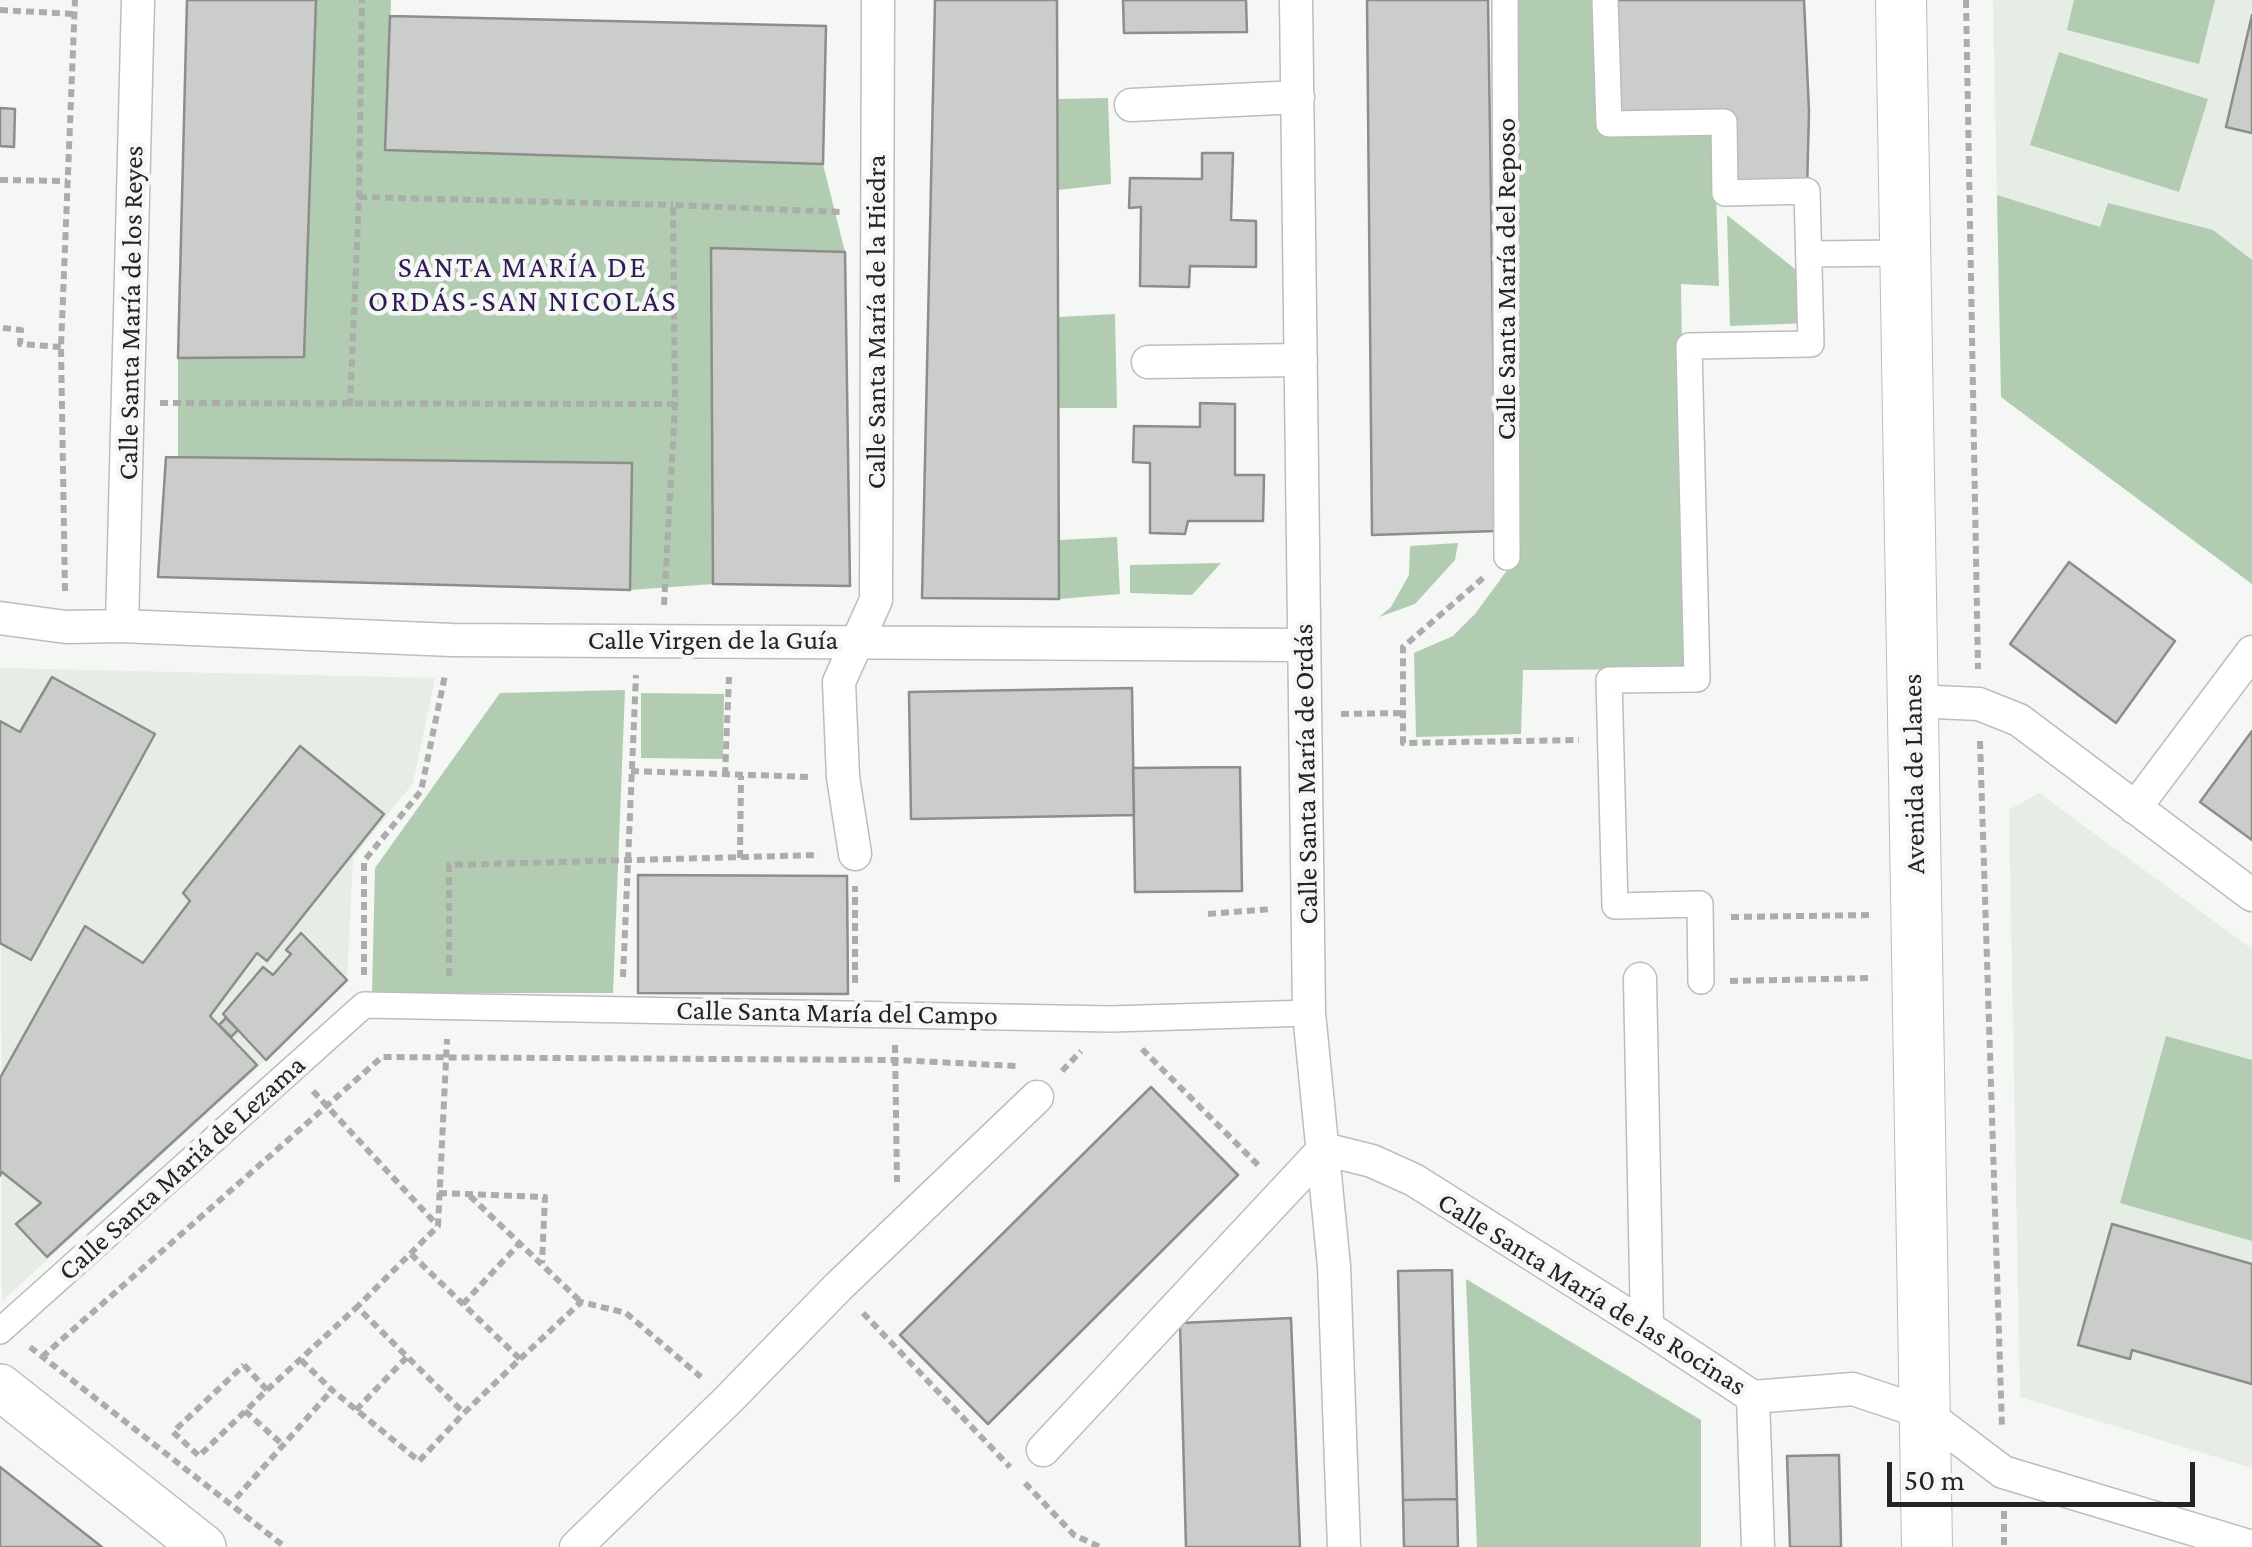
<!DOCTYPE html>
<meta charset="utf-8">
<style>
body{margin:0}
#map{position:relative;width:2252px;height:1547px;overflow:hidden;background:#f4f7f4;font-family:"Crimson Pro",serif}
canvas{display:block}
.scale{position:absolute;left:1887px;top:1462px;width:308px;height:45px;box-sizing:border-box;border:5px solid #232423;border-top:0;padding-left:12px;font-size:30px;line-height:35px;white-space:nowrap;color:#232423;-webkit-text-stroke:8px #f4f7f4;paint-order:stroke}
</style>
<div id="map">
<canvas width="2252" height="1547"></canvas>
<div class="scale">50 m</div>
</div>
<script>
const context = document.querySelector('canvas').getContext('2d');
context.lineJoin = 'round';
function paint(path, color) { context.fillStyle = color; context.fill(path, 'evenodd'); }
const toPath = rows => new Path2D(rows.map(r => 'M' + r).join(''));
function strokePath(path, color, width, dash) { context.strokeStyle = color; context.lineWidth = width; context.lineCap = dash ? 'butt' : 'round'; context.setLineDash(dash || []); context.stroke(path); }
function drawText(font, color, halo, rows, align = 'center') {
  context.font = font + ' "Crimson Pro",serif'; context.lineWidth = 9; context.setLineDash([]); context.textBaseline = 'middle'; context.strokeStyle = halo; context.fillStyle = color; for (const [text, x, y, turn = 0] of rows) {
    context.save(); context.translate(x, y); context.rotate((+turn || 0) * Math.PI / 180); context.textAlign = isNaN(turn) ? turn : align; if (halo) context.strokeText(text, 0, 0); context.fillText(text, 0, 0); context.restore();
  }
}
paint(toPath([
 [1993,0,2252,0,2252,584,2001,397],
 [0,668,435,678,413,783,353,858,347,980,266,1060,2,1301],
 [2039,793,2252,949,2252,1468,2020,1397,2009,810]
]), '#e5ede4');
paint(toPath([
 [316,0,391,0,386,150,823,164,845,252,711,249,713,584,630,590,631,463,178,457,178,358,304,356],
 [1512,0,1597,0,1714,129,1719,286,1681,284,1687,669,1523,670,1521,734,1416,737,1414,653,1453,636,1475,614,1514,561],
 [2074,0,2215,0,2199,64,2067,30],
 [2059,52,2208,99,2179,192,2030,145],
 [1108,98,1111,184,1058,190,1058,99],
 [1997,195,2100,227,2108,203,2213,230,2252,260,2252,584,2001,397],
 [1727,215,1809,280,1810,323,1730,326],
 [1115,314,1117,408,1059,408,1059,317],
 [1117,537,1120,594,1059,599,1059,540],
 [1458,543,1455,560,1415,604,1379,617,1391,607,1409,575,1410,546],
 [1221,563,1192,595,1130,593,1130,565],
 [625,690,613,993,372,993,375,868,500,693],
 [641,693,724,694,723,759,641,758],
 [2166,1036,2252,1060,2252,1241,2120,1203],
 [1466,1279,1701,1420,1701,1547,1477,1547]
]), '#b1ccb0');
const building = toPath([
 [187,0,316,0,304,357,178,358,187,0],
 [935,0,1057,0,1059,599,922,598,935,0],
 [1123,0,1246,0,1247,32,1124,33,1123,0],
 [1367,0,1488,0,1496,531,1372,535,1367,0],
 [1606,0,1804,0,1809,111,1807,191,1725,193,1724,122,1609,124,1606,0],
 [2252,15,2252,133,2226,127,2252,15],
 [390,16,826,26,823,164,385,150,390,16],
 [0,108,15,109,14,147,0,146,0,108],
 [1202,153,1233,153,1231,220,1256,221,1256,267,1190,266,1189,287,1140,286,1141,207,1129,208,1130,178,1202,179,1202,153],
 [711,248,845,252,850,586,713,584,711,248],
 [1200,403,1235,404,1235,475,1264,475,1263,521,1188,521,1185,534,1150,533,1150,463,1133,462,1134,426,1200,427,1200,403],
 [166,457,632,463,630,590,158,577,166,457],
 [2069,562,2175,641,2116,723,2010,644,2069,562],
 [52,677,155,734,31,960,0,943,0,721,20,732,52,677],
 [1132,688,1134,815,911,819,909,692,1132,688],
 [2252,731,2252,840,2200,802,2252,731],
 [300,746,384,814,267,961,257,953,210,1016,257,1065,47,1257,16,1224,41,1203,2,1172,0,1176,0,1078,85,926,143,963,190,901,183,893,300,746],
 [1240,767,1242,891,1135,892,1133,768,1240,767],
 [638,875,847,876,848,994,638,993,638,875],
 [301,933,347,980,266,1060,223,1014,263,967,273,975,291,954,286,950,301,933],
 [226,1018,238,1030,231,1037,219,1025,226,1018],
 [1151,1087,1238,1175,988,1424,900,1335,1151,1087],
 [2112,1224,2252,1264,2252,1384,2132,1350,2130,1359,2078,1345,2112,1224],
 [1452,1270,1457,1499,1403,1500,1398,1271,1452,1270],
 [1291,1318,1300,1547,1186,1547,1180,1323,1291,1318],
 [1839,1455,1841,1547,1790,1547,1787,1456,1839,1455],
 [0,1467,102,1547,0,1547,0,1467],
 [1457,1499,1458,1547,1404,1547,1403,1500,1457,1499]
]);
paint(building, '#cacdca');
strokePath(building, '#8b8e8b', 2.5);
const pedestrian = toPath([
 [1505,0,1507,557],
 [1605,0,1609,124,1724,122,1725,193,1807,191,1811,344,1689,346,1697,679,1609,680,1615,906,1700,904,1701,981],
 [1809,254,1905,253],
 [0,1331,364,1005,1111,1019,1309,1013]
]);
const minor = toPath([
 [1296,0,1309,1013,1334,1266,1344,1547],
 [1131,105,1298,97],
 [1148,362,1301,360],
 [0,618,66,627,122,626,452,640,1304,645],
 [122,626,138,0],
 [1913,701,1979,704,2019,720,2252,895],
 [2135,808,2252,652],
 [855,854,843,777,839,682,876,600,878,0],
 [1640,979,1647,1327],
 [1324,1149,1372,1161,1414,1180,1647,1327,1753,1397,1853,1389,1925,1413,2003,1472,2252,1547],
 [1753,1397,1758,1547],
 [1043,1450,1324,1149],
 [576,1547,728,1400,838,1287,1037,1097]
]);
const secondary = toPath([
 [0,1387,203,1547]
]);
const primary = toPath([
 [1901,0,1927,1547]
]);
strokePath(pedestrian, '#bbbebb', 28);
strokePath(minor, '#bbbebb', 35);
strokePath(secondary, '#bbbebb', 48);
strokePath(primary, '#bbbebb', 52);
strokePath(toPath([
 [1966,0,1978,669],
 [0,10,74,14],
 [0,180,67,181],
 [359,197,673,205],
 [3,328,21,330,20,344,61,347],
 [160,403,675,404],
 [350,406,359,197,362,0],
 [1483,578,1403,647,1403,743,1579,740],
 [65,591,61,347,75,0],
 [664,605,675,404,673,205,841,212],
 [1341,714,1403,713],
 [1980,741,2002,1428],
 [631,771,810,777],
 [725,775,729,677],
 [740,858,741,776],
 [1208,914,1272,909],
 [1731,917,1873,915],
 [364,975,364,861,421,791,445,675],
 [449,976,449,865,819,855],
 [623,977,636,675],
 [1730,981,1873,978],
 [855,983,855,886],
 [895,1045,897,1182],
 [1142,1049,1260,1167],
 [1062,1071,1081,1051],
 [313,1091,437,1225],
 [439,1193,545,1197,542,1263],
 [470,1196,581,1302],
 [411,1254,520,1359,464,1413,357,1307,438,1226,447,1039],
 [463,1304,520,1243],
 [863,1313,1010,1467],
 [30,1347,285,1547],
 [42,1357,382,1057,896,1060,1017,1066],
 [520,1359,581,1302,626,1313,701,1377],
 [301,1360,332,1390,419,1461,464,1413],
 [244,1365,267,1390,199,1456,173,1432,244,1365],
 [267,1390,357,1307],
 [356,1410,407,1357],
 [245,1411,283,1445],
 [1025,1483,1074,1535,1100,1547],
 [236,1498,332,1390],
 [2004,1511,2004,1547]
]), '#abadab', 6, [8, 5]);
strokePath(pedestrian, '#fff', 25);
strokePath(minor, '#fff', 32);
strokePath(secondary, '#fff', 45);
strokePath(primary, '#fff', 50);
drawText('28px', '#232423', '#f4f7f4', [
 ["Calle Santa María del Reposo",1506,279,-90],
 ["Calle Santa María de los Reyes",131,313,-89],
 ["Calle Santa María de la Hiedra",876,322,-90],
 ["Calle Virgen de la Guía",713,640],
 ["Calle Santa María de Ordás",1306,774,-91],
 ["Avenida de Llanes",1914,774,-91],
 ["Calle Santa María del Campo",837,1013,1],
 ["Calle Santa Mariá de Lezama",182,1168,-42],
 ["Calle Santa María de las Rocinas",1592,1294,32]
]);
context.letterSpacing = '2.5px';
drawText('30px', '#2f1b55', '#f4f7f4', [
 ["SANTA MARÍA DE",523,268],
 ["ORDÁS-SAN NICOLÁS",523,302]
]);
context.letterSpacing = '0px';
</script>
